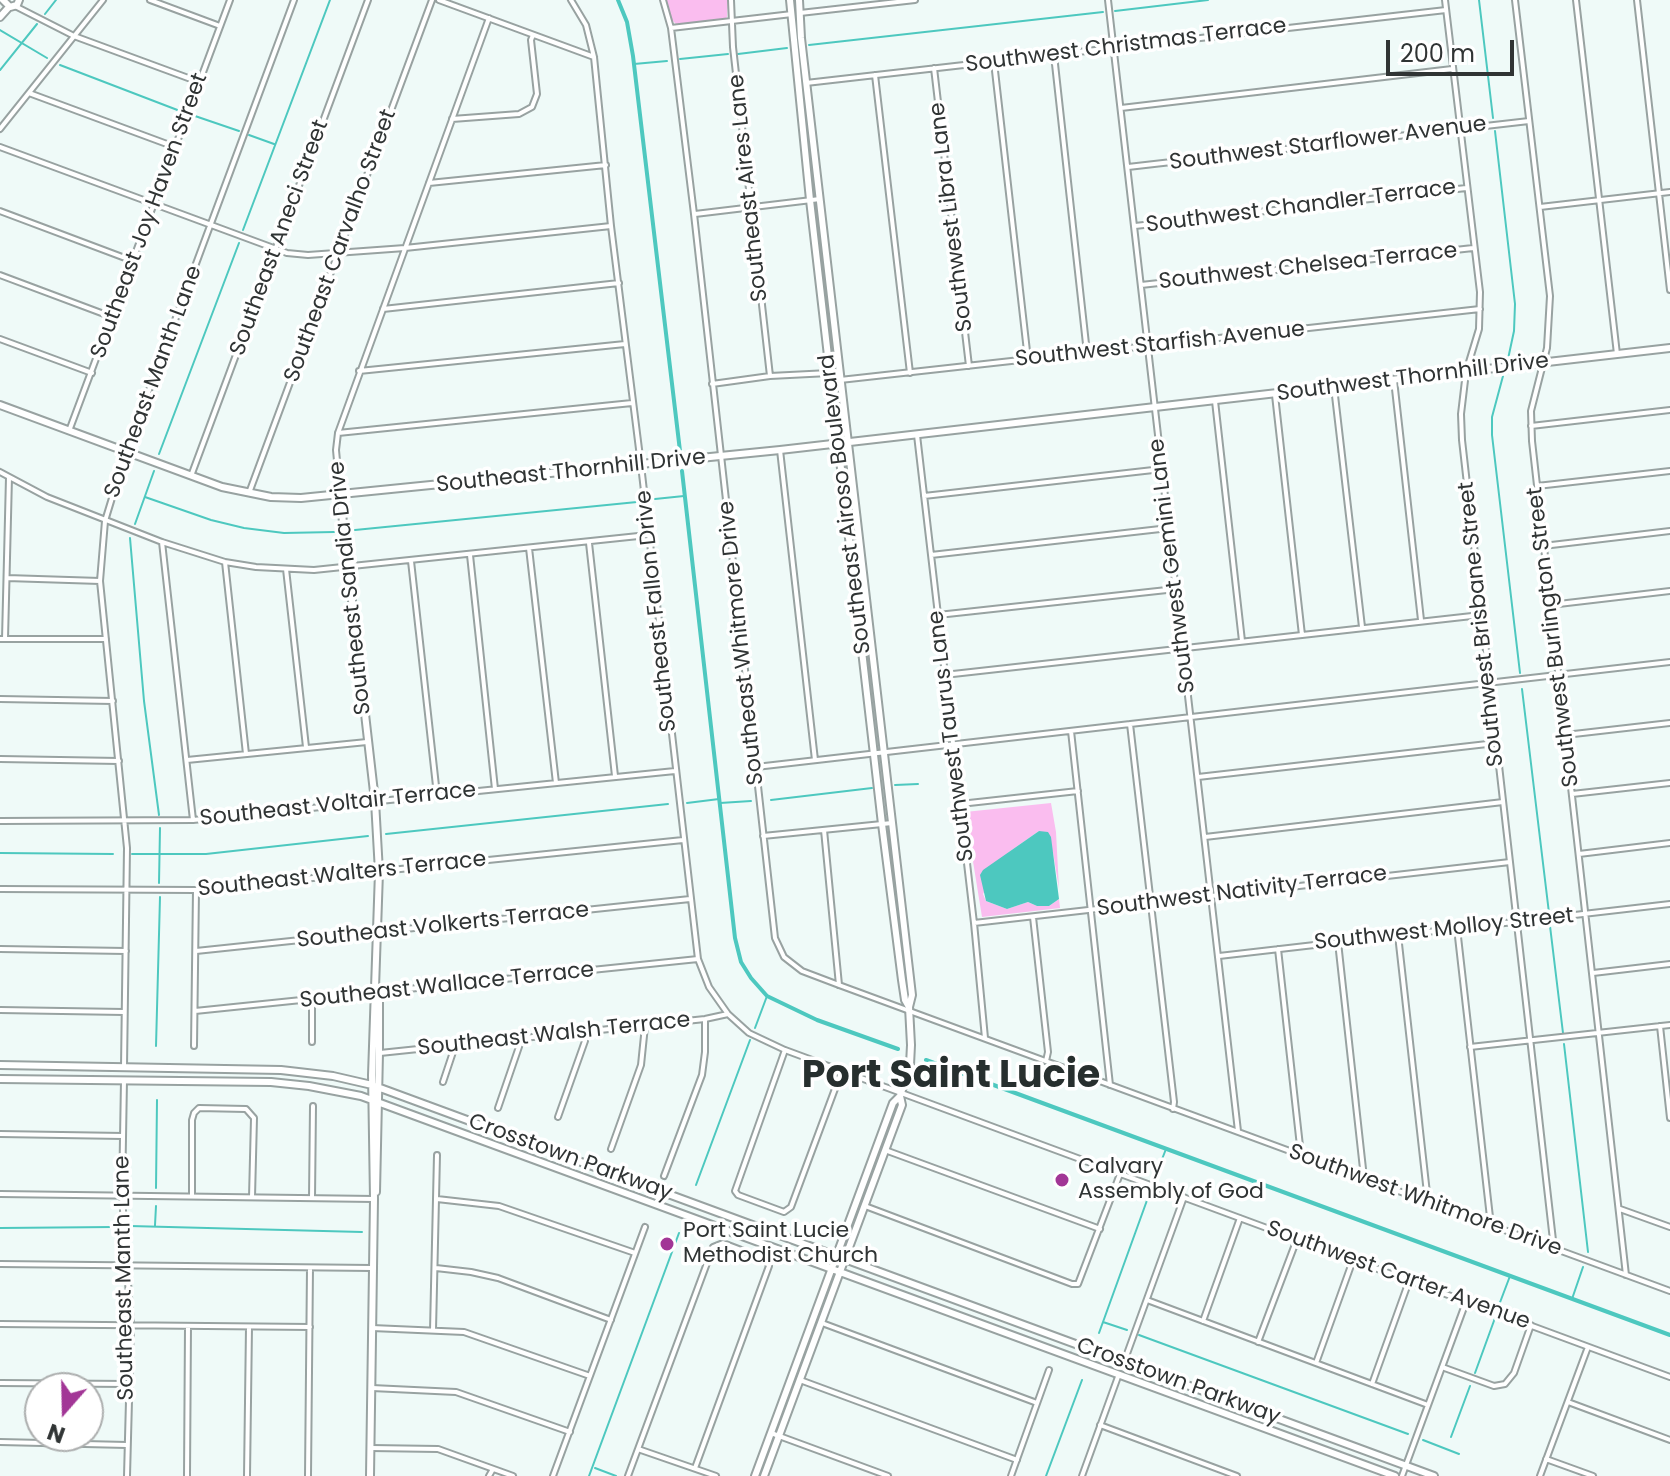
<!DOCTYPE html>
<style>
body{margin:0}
#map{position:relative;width:1670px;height:1476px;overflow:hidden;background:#effaf8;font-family:Poppins,sans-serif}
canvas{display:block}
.north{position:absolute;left:24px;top:1372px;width:80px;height:80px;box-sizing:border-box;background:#fff;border:2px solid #acaeae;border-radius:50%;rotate:200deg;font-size:22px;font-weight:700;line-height:32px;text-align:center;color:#303434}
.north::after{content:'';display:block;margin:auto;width:28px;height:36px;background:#a23696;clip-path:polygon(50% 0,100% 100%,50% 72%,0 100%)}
.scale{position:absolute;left:1386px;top:40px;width:128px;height:36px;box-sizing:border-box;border:4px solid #303434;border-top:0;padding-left:10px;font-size:24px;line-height:28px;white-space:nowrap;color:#303434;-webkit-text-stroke:6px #fff;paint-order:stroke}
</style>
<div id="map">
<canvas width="1670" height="1476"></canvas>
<div class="north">N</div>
<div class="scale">200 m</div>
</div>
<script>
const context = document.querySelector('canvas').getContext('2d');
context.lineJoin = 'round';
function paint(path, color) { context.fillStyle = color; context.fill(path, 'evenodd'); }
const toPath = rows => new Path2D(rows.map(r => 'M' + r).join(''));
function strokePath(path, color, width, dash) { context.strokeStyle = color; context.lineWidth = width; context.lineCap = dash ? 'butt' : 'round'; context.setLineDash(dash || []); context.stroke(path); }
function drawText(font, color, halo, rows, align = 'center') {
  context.font = font + ' Poppins,sans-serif'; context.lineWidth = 7; context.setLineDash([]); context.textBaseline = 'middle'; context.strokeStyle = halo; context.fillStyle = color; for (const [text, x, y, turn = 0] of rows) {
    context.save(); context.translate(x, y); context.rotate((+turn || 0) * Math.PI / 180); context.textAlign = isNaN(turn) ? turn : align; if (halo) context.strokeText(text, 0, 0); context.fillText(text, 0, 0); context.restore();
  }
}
paint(toPath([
 [665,0,728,0,727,17,723,20,677,25,670,18],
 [1051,803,1056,832,1059,889,1053,852,1039,831,1009,852,983,894,986,901,1007,909,1028,902,1037,906,1049,906,1059,899,1060,908,982,917,965,812]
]), '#fabdef');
paint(toPath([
 [1039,831,1048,832,1051,837,1059,899,1049,906,1037,906,1028,902,1007,909,986,901,980,875,983,870]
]), '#4dc8bf');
strokePath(toPath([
 [1479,0,1493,118],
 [1115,11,1208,0],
 [45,14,56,0],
 [0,30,47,58],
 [809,45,1103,12],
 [738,54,787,48],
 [680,59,728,54],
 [634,64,667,61],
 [60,65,180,111],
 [0,70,37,24],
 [195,116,239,131],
 [1495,131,1515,304,1514,331,1508,359],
 [249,135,274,144],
 [243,230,330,0],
 [1503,376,1492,417,1492,435,1520,673],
 [159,454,239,243],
 [145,497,211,520,244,528,284,533,334,532],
 [655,499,684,496],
 [135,524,154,471],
 [355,530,637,502],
 [130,538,144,701,159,815],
 [1522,689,1549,913],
 [895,785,918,784],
 [771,800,872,788],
 [687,803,719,799],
 [720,803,751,801],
 [386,834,668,804],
 [0,853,113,854],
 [132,854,206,854,368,836],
 [159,883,160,828],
 [1550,926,1563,1033],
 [755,1028,767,996],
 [1564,1044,1588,1252],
 [156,1046,160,897],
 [1155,1177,1166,1149],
 [696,1185,750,1040],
 [156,1188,157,1100],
 [155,1225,156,1206],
 [130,1226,362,1232],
 [0,1228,114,1227],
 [1572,1299,1583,1267],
 [1499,1305,1510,1276],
 [1103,1322,1127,1330],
 [1099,1333,1150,1192],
 [1139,1335,1408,1434],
 [1475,1373,1495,1318],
 [1451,1437,1470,1386],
 [1423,1440,1459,1454],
 [595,1468,616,1476],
 [589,1476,679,1233],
 [1046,1476,1082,1380]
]), '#4dc8bf', 2);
strokePath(toPath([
 [618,0,627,22,633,56,680,451],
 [682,471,735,938,741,962,751,978,767,996,817,1020,898,1049],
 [926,1060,1670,1335]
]), '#4dc8bf', 4);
const street = toPath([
 [150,0,220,26],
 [439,0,594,57],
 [571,0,586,25,594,57,611,226,641,465,698,959,709,987,728,1014,749,1033,785,1050,1670,1377],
 [663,0,671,28,694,214,775,938,784,957,802,971,839,985,1670,1291],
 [731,0,733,47,770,376],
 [1108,0,1238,1131],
 [1445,0,1480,292,1479,329,1466,372,1461,414,1462,440,1554,1249],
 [1515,0,1550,296,1547,348,1531,411,1532,441,1626,1275],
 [1576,0,1617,354],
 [1637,0,1670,290],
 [15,6,74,36,199,82],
 [800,13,915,0],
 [671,28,792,14],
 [1054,55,1087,353],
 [994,62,1028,360],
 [934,68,969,366],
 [875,75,910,373],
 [806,83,1446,10],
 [29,93,175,147],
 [1121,108,1452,69],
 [452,119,519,114,532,107,537,94,531,40,533,35],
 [0,129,103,0],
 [0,147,287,253,308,255,405,248,611,226],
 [1128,167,1529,121],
 [429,183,606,165],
 [1540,207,1670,192],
 [0,211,133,261],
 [695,214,820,199],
 [1135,226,1466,188],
 [0,275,112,317],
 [1141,285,1473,248],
 [383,309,619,283],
 [0,339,92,373],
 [359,371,625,344],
 [840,380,1480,309],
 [1394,380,1421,620],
 [712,384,770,376,829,373],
 [1334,387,1362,627],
 [1275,395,1302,635],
 [1215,401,1242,641],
 [1531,426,1670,410],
 [69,431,230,0],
 [338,433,632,403],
 [917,435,974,923,985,1038],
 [780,450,815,760],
 [0,472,47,497,162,542,225,562,256,567,314,570,648,535],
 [191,476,368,0],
 [1537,486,1670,471],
 [249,493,432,0],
 [340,493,336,450,338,433,489,18],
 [924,496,1162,469],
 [162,542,193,820],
 [589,543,615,776],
 [1543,546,1670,531],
 [529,548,556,783],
 [470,555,495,789],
 [931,555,1169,528],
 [411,561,437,795],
 [225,562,246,754],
 [286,569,306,747],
 [7,578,100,581],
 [1550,605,1670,591],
 [938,615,1176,589],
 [0,639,106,639],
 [5,639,9,477],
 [944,675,1481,615],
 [0,699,113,701],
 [1130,724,1174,1102,1173,1109],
 [1071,731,1110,1085],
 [1565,735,1670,723],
 [0,759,119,761],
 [187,760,367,742],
 [756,767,1670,662],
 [1198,777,1496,743],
 [1572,794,1670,783],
 [960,804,1078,791],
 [0,821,193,820,675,771],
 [824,830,839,985],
 [763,836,892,823],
 [1205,837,1503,802],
 [1579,854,1670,843],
 [0,889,196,890,683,840],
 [1033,917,1048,1052,1046,1061],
 [974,923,1510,862],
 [1457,928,1491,1226],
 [1398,935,1428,1202],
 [1338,942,1364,1178],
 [0,949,126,951],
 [1278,949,1301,1155],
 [196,951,690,899],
 [1219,956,1670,904],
 [1593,973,1670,964],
 [0,1010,124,1012],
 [195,1011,698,959],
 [1660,1026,1670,1118],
 [312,1042,312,1001],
 [194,1046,196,890],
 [1470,1047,1670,1025],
 [785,1050,735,1191,738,1195,784,1212,791,1207,842,1070],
 [380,1053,705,1019,728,1014],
 [124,1067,127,848,100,581,105,521,126,452,294,0],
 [124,1080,122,1196,131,1325,127,1476],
 [443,1082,455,1046],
 [498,1108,522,1038],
 [558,1117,585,1041,585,1032],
 [0,1134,123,1136],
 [611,1149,641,1065,645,1026],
 [885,1150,1100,1229],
 [664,1176,702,1075,705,1052,705,1019],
 [0,1194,374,1199],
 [192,1196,192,1120,194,1113,199,1108,246,1109,254,1118,252,1197],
 [312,1198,313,1106],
 [437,1199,499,1206,635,1253],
 [865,1206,1072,1284,1078,1284,1120,1174],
 [1620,1209,1670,1227],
 [0,1264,372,1268],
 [436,1268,471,1272,498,1278,611,1320],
 [1147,1300,1428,1405],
 [1203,1321,1240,1218],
 [822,1323,1037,1403],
 [0,1324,310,1327],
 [372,1328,464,1332,590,1376],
 [433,1330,437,1155],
 [1258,1342,1297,1239],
 [1124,1362,1184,1197],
 [1316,1363,1353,1260],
 [1442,1367,1494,1386,1505,1384,1514,1373,1531,1325],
 [800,1380,1017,1460],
 [0,1383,128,1384],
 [1372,1384,1409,1281],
 [372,1388,456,1392,570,1432],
 [1568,1402,1670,1440],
 [1100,1425,1237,1476],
 [771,1433,888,1476],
 [0,1442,127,1445],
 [371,1448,438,1449,513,1476],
 [638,1449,716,1476],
 [1546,1459,1593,1476],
 [187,1476,188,1326],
 [247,1476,249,1327],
 [308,1476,310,1268],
 [489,1476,493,1469],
 [553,1476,645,1227],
 [628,1476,713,1247,723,1243,765,1259,769,1266,695,1468],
 [1011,1476,1049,1370],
 [1082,1476,1119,1374],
 [1402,1476,1466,1302],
 [1540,1476,1588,1347]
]);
const secondary = toPath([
 [3,0,10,7,17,5,19,0],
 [790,0,810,200,882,824,902,980,905,1000,909,1007],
 [0,17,9,7],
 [0,405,222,487,271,497,301,498,780,450,1670,348],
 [340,496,375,801,379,872,372,1075,374,1199,370,1476],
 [0,1065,281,1070,333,1076,372,1085,1434,1476],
 [0,1079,271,1082,309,1086,361,1096,1395,1476],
 [376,1192,379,1053,379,998,377,992],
 [755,1476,893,1103,900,1096],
 [764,1476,902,1105,900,1096,910,1065,911,1045,909,1007,912,995,801,38,799,0]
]);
strokePath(street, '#98a2a1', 8);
strokePath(secondary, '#98a2a1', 10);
strokePath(street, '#fff', 4);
strokePath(secondary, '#fff', 6);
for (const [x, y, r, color] of [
 [1062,1180,8,"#a23696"],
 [667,1244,8,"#a23696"]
]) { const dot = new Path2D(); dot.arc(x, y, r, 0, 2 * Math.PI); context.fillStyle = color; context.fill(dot); strokePath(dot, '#fff', 3); }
drawText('22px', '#303434', '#fff', [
 ["Southwest Christmas Terrace",1126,46,-7],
 ["Southwest Starflower Avenue",1328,144,-7],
 ["Southeast Aires Lane",749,188,-96],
 ["Southwest Chandler Terrace",1301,207,-7],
 ["Southeast Joy Haven Street",150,216,-70],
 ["Southwest Libra Lane",952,217,-97],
 ["Southeast Aneci Street",280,238,-70],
 ["Southeast Carvalho Street",341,246,-70],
 ["Southwest Chelsea Terrace",1308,267,-6],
 ["Southwest Starfish Avenue",1160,345,-6],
 ["Southwest Thornhill Drive",1413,378,-7],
 ["Southeast Manth Lane",154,382,-70],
 ["Southeast Thornhill Drive",571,472,-6],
 ["Southeast Airoso Boulevard",846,504,-97],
 ["Southwest Gemini Lane",1173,566,-97],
 ["Southeast Sandia Drive",351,588,-96],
 ["Southeast Fallon Drive",657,611,-96],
 ["Southwest Brisbane Street",1482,624,-96],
 ["Southwest Burlington Street",1554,637,-97],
 ["Southeast Whitmore Drive",742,643,-96],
 ["Southwest Taurus Lane",952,736,-97],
 ["Southeast Voltair Terrace",338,805,-6],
 ["Southeast Walters Terrace",342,875,-6],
 ["Southwest Nativity Terrace",1242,892,-7],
 ["Southeast Volkerts Terrace",443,926,-6],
 ["Southwest Molloy Street",1444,930,-6],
 ["Southeast Wallace Terrace",447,986,-6],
 ["Southeast Walsh Terrace",554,1035,-6],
 ["Crosstown Parkway",570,1158,20],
 ["Southwest Whitmore Drive",1425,1201,20],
 ["Southwest Carter Avenue",1398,1276,20],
 ["Southeast Manth Lane",125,1278,-91],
 ["Crosstown Parkway",1178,1382,20]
]);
drawText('22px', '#303434', '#fff', [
 ["Calvary",1078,1167],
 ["Assembly of God",1078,1192],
 ["Port Saint Lucie",683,1231],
 ["Methodist Church",683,1256]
], 'left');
drawText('bold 38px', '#272f2e', '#fff', [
 ["Port Saint Lucie",951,1077]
]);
</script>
